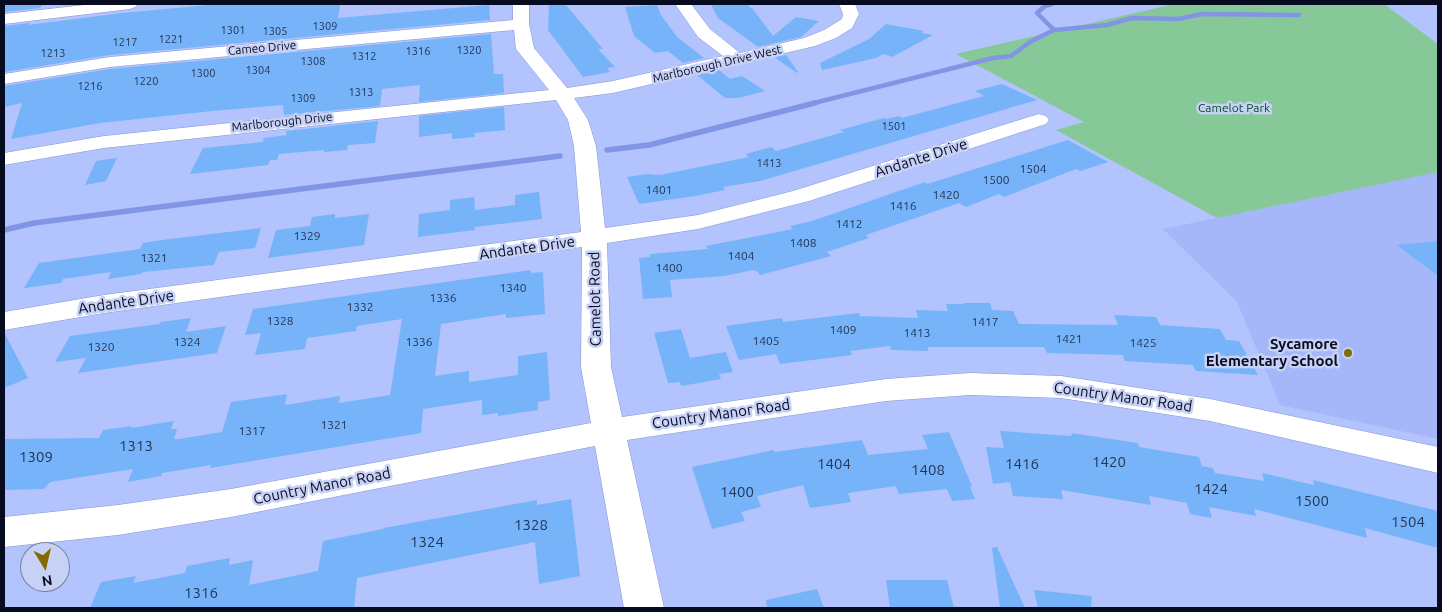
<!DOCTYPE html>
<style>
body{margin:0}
#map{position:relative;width:1442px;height:612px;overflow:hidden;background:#b2c3fe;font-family:Ubuntu,sans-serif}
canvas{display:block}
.frame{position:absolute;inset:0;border:5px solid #070b1f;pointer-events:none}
.north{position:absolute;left:20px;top:542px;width:50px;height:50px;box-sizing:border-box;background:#c6d1f5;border:1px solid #7a829f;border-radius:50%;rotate:171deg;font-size:14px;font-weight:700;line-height:20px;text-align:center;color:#070b1f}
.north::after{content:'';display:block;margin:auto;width:18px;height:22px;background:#836a03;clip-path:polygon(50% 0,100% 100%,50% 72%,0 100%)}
</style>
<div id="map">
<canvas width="1442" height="612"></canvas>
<div class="frame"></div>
<div class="north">N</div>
</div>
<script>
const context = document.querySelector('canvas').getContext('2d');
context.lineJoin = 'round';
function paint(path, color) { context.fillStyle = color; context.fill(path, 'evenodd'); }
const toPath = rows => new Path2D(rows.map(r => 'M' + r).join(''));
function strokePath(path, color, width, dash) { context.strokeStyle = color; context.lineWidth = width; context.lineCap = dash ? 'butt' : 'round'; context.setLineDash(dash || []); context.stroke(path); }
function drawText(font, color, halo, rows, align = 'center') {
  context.font = font + ' Ubuntu,sans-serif'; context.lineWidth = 5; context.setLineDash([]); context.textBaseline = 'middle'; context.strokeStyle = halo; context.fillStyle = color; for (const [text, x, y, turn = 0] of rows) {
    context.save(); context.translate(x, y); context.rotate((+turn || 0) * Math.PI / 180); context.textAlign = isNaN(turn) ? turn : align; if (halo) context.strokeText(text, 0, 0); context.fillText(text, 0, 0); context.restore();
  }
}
paint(toPath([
 [1438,172,1438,439,1280,405,1237,302,1163,229]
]), '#a5b7f9');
paint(toPath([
 [1174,4,1384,4,1438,44,1438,172,1217,218,1056,130,1084,122,956,54]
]), '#86c898');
strokePath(toPath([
 [1054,30,1107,25,1132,18,1178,19,1202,14,1299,15],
 [810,104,993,58,1011,56,1030,42,1054,30,1037,13,1045,6,1052,4]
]), '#8195e4', 4.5);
strokePath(toPath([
 [607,150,649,145,815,103],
 [4,230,34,223,560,156]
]), '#8195e4', 5.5);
paint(toPath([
 [4,4,43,4,40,8,4,12],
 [220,4,340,4,338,18,489,5,490,20,110,55,4,72,4,26,30,23,28,25,122,13],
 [565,4,603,49,598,49,615,67,607,68,610,72,583,77,548,30,549,5],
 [711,4,748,4,750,8,752,8,773,36,796,17,819,21,801,37,758,47,718,18],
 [657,5,661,15,677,37,704,58,683,63,668,51,655,53,634,36,625,7],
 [886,24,924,31,922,33,933,35,892,57,884,54,876,58,822,70,820,63,869,39],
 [491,34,494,74,503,74,504,93,419,102,420,85,382,89,380,106,284,115,283,105,212,111,100,123,11,139,22,103,4,107,4,86,110,69],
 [786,55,798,72,797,73,774,57],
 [719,70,730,79,742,76,765,91,739,98,725,98,697,75],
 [1002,84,1037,100,760,181,723,187,725,190,695,196,639,204,627,177,647,174,660,175,749,157,746,154,771,147,776,151,844,132,840,130,884,118,886,119,899,116,902,118,984,96,975,91],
 [504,107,505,130,474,133,475,137,452,139,452,133,419,137,419,116],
 [378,121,375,143,348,145,347,150,324,152,324,150,279,154,277,160,270,160,268,165,190,174,203,148,263,142,264,138,287,135,286,131],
 [1068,140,1108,162,1080,171,1076,169,1004,197,999,194,966,207,959,203,866,235,869,238,827,252,831,256,760,275,757,271,753,270,724,276,670,280,672,297,643,299,639,258,650,257,650,254,708,249,706,246,793,229,790,226,812,221,925,182,927,184],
 [117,158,106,181,85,185,96,161],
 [539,192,542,219,475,227,475,230,418,237,419,214,450,210,450,200,474,197,475,210,515,205,515,195],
 [335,214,335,218,369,214,364,245,268,258,276,230,310,226,312,217],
 [261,228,255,248,219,252,214,265,143,272,141,274,108,279,111,272,63,279,61,283,24,288,39,263,140,249,143,243,162,240],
 [1438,241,1438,276,1397,245],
 [531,270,531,273,543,272,545,314,506,318,506,314,441,324,435,376,469,371,469,382,518,375,518,356,547,352,550,400,538,402,538,410,498,416,498,413,482,415,482,400,423,409,421,433,210,468,211,465,162,473,161,476,128,482,133,469,50,482,44,489,4,490,4,439,99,438,103,430,132,426,131,428,174,421,171,429,177,429,174,439,179,439,222,432,231,402,287,394,285,405,340,396,339,403,390,395,402,319,357,326,356,331,307,338,305,349,255,355,261,333,245,335,253,309],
 [963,303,990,303,992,310,1013,311,1019,324,1118,325,1114,315,1156,317,1160,325,1220,329,1226,340,1239,341,1258,375,1196,371,1193,365,1125,361,1123,355,1047,353,1044,347,928,347,928,351,891,350,890,346,850,351,852,355,780,364,776,354,739,360,726,326,782,318,783,322,859,313,860,316,918,318,916,310,948,311,946,304,964,304],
 [191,318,186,332,226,326,217,353,78,373,86,358,55,362,70,336,160,324,161,322],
 [681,329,690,358,726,352,733,372,719,374,721,379,681,386,680,382,668,383,654,333],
 [4,332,28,378,4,388],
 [1000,431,1072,436,1071,433,1138,443,1139,447,1199,457,1202,466,1213,468,1215,473,1264,481,1262,473,1314,485,1313,480,1438,511,1438,548,1365,528,1367,538,1254,509,1256,516,1209,507,1212,518,1190,514,1187,503,1149,496,1151,505,1061,490,1063,499,1013,496,1010,482,993,484,986,447,1004,448],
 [949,432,972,486,970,487,975,499,952,501,947,489,899,494,896,486,848,493,851,502,810,508,803,485,757,496,761,507,741,512,745,521,712,529,692,467,774,450,774,452,862,440,868,455,928,449,922,435],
 [571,499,580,576,539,584,535,542,357,578,354,608,90,608,101,582,136,576,133,583,185,573,187,566,230,558,229,565,253,560,249,585,318,571,323,541,383,529,384,528,537,500,537,505],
 [997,547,1025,608,1000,608,992,548],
 [886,580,947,580,954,608,890,608],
 [817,589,824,608,767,608,766,600],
 [1034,590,1092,596,1091,608,1038,608]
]), '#76b3f8');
const minor = toPath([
 [93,4,138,4,135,7,130,9,4,24,4,14,93,4],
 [513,4,529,4,529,24,534,48,567,88,613,81,723,56,698,37,675,4,691,4,710,29,740,53,804,38,824,30,842,19,843,14,839,4,855,4,859,14,852,28,836,38,815,46,613,93,574,98,588,120,596,146,605,228,698,215,793,191,1032,116,1039,114,1046,116,1049,120,1046,124,809,201,698,229,607,243,611,367,622,417,886,379,970,373,1061,376,1210,399,1438,447,1438,473,1210,421,1061,398,970,395,886,401,627,440,664,608,624,608,595,446,231,517,118,535,4,547,4,517,118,505,231,489,591,423,581,367,582,247,104,313,4,330,4,312,104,295,581,232,574,146,568,120,556,100,104,148,4,165,4,153,104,136,549,90,516,49,514,30,110,67,4,84,4,74,110,57,513,20,513,4]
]);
strokePath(minor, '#8696cf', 1);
paint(minor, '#fff');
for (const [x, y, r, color] of [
 [1348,353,5,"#836a03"]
]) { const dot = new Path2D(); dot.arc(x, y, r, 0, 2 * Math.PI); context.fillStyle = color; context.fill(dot); strokePath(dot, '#c6d1f5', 2); }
drawText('11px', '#233555', null, [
 ["1309",325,26],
 ["1301",233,30],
 ["1305",275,31],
 ["1221",171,39],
 ["1217",125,42],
 ["1320",469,50],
 ["1316",418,51],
 ["1213",53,53],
 ["1312",364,56],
 ["1308",313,61],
 ["1304",258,70],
 ["1300",203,73],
 ["1220",146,81],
 ["1216",90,86],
 ["1313",361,92],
 ["1309",303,98],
 ["1501",894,126],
 ["1413",769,163]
]);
drawText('12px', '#070b1f', '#c6d1f5', [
 ["Cameo Drive",262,48,-5],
 ["Marlborough Drive West",717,64,-13],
 ["Marlborough Drive",282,122,-6]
]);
drawText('12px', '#074924', '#c6d1f5', [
 ["Camelot Park",1234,108]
]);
drawText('12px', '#233555', null, [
 ["1504",1033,169],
 ["1500",996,180],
 ["1401",659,190],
 ["1420",946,195],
 ["1416",903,206],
 ["1412",849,224],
 ["1329",307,236],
 ["1408",803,243],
 ["1404",741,256],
 ["1321",154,258],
 ["1400",669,268],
 ["1340",513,288],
 ["1336",443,298],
 ["1332",360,307],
 ["1328",280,321],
 ["1417",985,322],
 ["1409",843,330],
 ["1413",917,333],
 ["1421",1069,339],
 ["1405",766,341],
 ["1324",187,342],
 ["1336",419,342],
 ["1425",1143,343],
 ["1320",101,347],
 ["1321",334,425],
 ["1317",252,431]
]);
drawText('15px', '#070b1f', '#c6d1f5', [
 ["Andante Drive",921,158,-18],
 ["Andante Drive",527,248,-8],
 ["Camelot Road",595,299,-91],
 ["Andante Drive",126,302,-8],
 ["Country Manor Road",1123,397,8],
 ["Country Manor Road",721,414,-8],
 ["Country Manor Road",322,486,-11]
]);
drawText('bold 15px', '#070b1f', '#c6d1f5', [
 ["Sycamore",1338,344],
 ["Elementary School",1338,361]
], 'right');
drawText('15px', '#233555', null, [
 ["1313",136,446],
 ["1309",36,457],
 ["1420",1109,462],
 ["1404",834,464],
 ["1416",1022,464],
 ["1408",928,470],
 ["1424",1211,489],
 ["1400",737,492],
 ["1500",1312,501],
 ["1504",1408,522],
 ["1328",531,525],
 ["1324",427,542],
 ["1316",201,593]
]);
</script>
